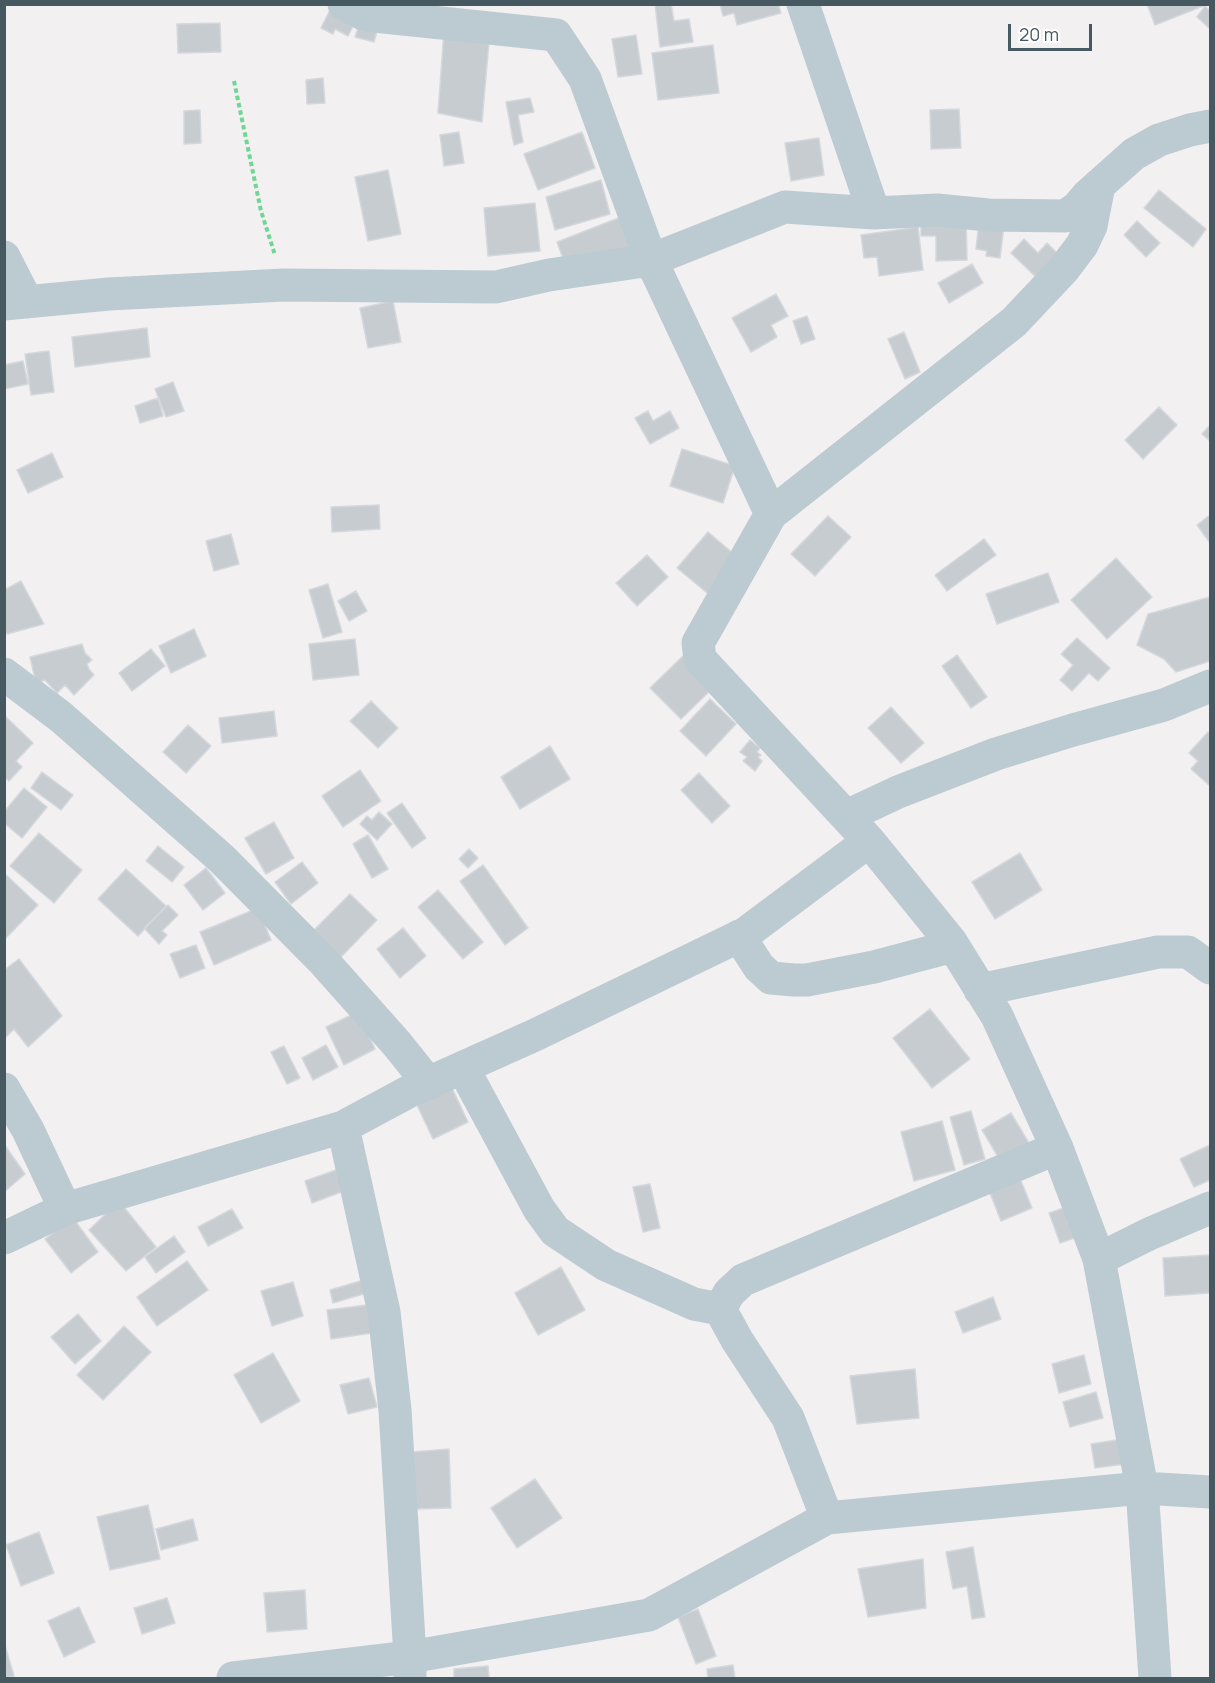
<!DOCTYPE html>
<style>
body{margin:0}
#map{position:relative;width:1215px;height:1683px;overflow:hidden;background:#f3f0f1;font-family:Manrope,sans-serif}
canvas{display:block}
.frame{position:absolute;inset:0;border:6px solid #465860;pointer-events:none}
.scale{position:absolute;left:1008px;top:24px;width:84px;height:27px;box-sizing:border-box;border:3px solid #465860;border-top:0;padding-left:8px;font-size:18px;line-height:21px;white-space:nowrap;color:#465860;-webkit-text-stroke:4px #fff;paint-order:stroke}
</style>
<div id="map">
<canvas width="1215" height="1683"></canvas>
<div class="frame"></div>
<div class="scale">20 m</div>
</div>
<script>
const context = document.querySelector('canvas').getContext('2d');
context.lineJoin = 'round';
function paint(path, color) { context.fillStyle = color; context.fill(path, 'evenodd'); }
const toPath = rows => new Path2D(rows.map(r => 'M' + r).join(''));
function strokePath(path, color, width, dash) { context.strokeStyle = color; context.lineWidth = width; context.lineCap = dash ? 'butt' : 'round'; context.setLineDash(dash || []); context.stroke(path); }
const building = toPath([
 [333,4,358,17,348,36,335,29,333,34,321,28,333,4],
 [655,4,671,4,674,21,689,19,693,42,660,47,655,4],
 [720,4,778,4,781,13,737,25,734,13,723,16,720,4],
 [1147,4,1202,4,1203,6,1155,25,1147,4],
 [1205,6,1210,11,1210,29,1197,17,1205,6],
 [361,19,379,24,374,42,355,37,361,19],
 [220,23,221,52,178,53,177,24,220,23],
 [444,31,489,42,482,122,438,113,444,31],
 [636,35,642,74,618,77,612,39,636,35],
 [713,45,719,93,658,100,652,53,713,45],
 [323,78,325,103,307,104,306,80,323,78],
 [530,98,534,112,518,115,523,142,514,145,506,102,530,98],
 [959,109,961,148,931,149,930,110,959,109],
 [200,110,201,143,184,144,184,111,200,110],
 [459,132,464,163,444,166,440,135,459,132],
 [582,132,595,168,538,190,524,154,582,132],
 [819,138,824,175,791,181,785,143,819,138],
 [388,170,401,234,368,241,355,177,388,170],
 [601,180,610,214,555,230,546,197,601,180],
 [1159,190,1206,229,1193,247,1144,208,1159,190],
 [535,203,540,251,488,256,484,208,535,203],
 [966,215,967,260,936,261,936,236,921,236,921,217,966,215],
 [621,217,632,247,568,272,557,242,621,217],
 [1137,221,1160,243,1146,257,1124,235,1137,221],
 [979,222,1004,225,1000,258,986,256,987,251,976,249,979,222],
 [918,227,923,270,879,276,877,257,864,258,861,235,918,227],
 [1024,239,1038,253,1047,243,1061,257,1039,280,1011,253,1024,239],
 [972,264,983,283,949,303,938,283,972,264],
 [776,294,788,316,771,325,777,337,751,352,732,318,776,294],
 [393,301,401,342,368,348,360,308,393,301],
 [807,316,815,339,801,344,793,321,807,316],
 [147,328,150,357,75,367,72,337,147,328],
 [904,332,920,372,905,379,888,339,904,332],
 [49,351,54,392,31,395,25,354,49,351],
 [23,361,28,384,4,389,4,365,23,361],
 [173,382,184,411,166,417,155,389,173,382],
 [158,398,163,416,140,423,135,406,158,398],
 [1159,407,1177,425,1143,459,1125,440,1159,407],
 [648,411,653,421,670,411,679,428,650,444,635,418,648,411],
 [1210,425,1210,441,1202,434,1210,425],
 [682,449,735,466,723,503,670,486,682,449],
 [52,453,63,477,28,493,17,470,52,453],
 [379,505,380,529,332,532,331,507,379,505],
 [1210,515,1210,543,1197,525,1210,515],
 [828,516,851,537,815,576,791,554,828,516],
 [708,532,742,561,712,597,677,568,708,532],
 [231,534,239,564,214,571,206,541,231,534],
 [984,539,996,555,947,591,935,575,984,539],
 [647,555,668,577,637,606,616,583,647,555],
 [1116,558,1152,597,1107,639,1071,600,1116,558],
 [1048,573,1059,602,997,624,986,594,1048,573],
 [21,581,44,624,7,634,4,630,4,590,21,581],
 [328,584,342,632,323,638,309,590,328,584],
 [356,591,367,611,349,621,338,601,356,591],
 [1210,597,1210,661,1176,672,1164,659,1137,645,1148,614,1210,597],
 [194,629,206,656,171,673,159,646,194,629],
 [1077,638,1110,668,1098,681,1089,673,1072,691,1060,680,1073,665,1061,654,1077,638],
 [355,639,359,675,313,680,309,644,355,639],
 [82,644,85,653,92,660,87,664,89,669,94,675,74,695,65,685,57,693,45,680,36,683,30,657,82,644],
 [151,649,165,666,132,691,119,673,151,649],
 [686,653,717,684,681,719,650,688,686,653],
 [957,655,987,697,971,708,942,666,957,655],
 [710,699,736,724,706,756,680,731,710,699],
 [371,701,398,728,378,748,350,721,371,701],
 [891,707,924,743,901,763,868,728,891,707],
 [274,711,277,736,222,743,219,718,274,711],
 [4,715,33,743,16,761,22,767,9,781,4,777,4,715],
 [188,725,211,746,186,773,163,752,188,725],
 [1208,732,1210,734,1210,786,1191,769,1198,761,1189,753,1208,732],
 [750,740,760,748,757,752,761,755,758,757,762,761,755,771,743,761,747,757,740,752,750,740],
 [550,746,570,779,520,809,501,777,550,746],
 [360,770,381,801,343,827,322,796,360,770],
 [42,772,73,795,61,810,31,788,42,772],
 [699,773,730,806,712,823,681,790,699,773],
 [24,788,47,807,22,838,4,823,4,812,24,788],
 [402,803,426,838,412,848,387,813,402,803],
 [379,812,392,824,377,840,360,824,367,816,372,820,379,812],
 [274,822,294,858,266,874,245,838,274,822],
 [39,833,82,870,54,903,10,866,39,833],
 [368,835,388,869,372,878,353,844,368,835],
 [158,846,184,867,172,882,146,861,158,846],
 [469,849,478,858,468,868,459,859,469,849],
 [1020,853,1042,890,995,919,972,882,1020,853],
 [302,862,318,883,291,904,275,882,302,862],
 [483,865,528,928,505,945,460,881,483,865],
 [206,868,225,893,203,910,184,885,206,868],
 [126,869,166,906,138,936,98,899,126,869],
 [4,873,38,905,4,940,4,873],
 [438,890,483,942,463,959,418,907,438,890],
 [350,894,377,920,341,957,314,930,350,894],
 [168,905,178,915,162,931,167,935,159,944,144,928,168,905],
 [258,908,271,940,214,965,200,932,258,908],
 [403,928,426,956,400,978,377,949,403,928],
 [196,945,205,968,180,978,170,954,196,945],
 [19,959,62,1016,28,1047,14,1029,4,1039,4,970,19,959],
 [930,1009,970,1059,932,1088,893,1038,930,1009],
 [358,1012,375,1049,344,1065,326,1027,358,1012],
 [326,1045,338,1067,313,1080,302,1058,326,1045],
 [284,1046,300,1078,287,1084,271,1052,284,1046],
 [451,1086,468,1122,433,1139,416,1103,451,1086],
 [971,1111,985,1159,964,1165,950,1117,971,1111],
 [1011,1113,1029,1143,1000,1160,982,1130,1011,1113],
 [942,1121,955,1170,914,1181,901,1132,942,1121],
 [4,1144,25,1174,4,1192,4,1144],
 [1210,1145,1210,1180,1194,1187,1180,1159,1210,1145],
 [336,1170,344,1191,312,1203,305,1181,336,1170],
 [1019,1176,1032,1208,1001,1221,988,1188,1019,1176],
 [650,1184,660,1228,643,1232,633,1187,650,1184],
 [119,1201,156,1247,126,1271,89,1230,119,1201],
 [1072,1205,1083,1235,1060,1243,1049,1213,1072,1205],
 [232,1209,243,1228,208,1246,198,1227,232,1209],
 [73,1218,98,1252,71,1273,45,1239,73,1218],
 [174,1236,185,1252,156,1273,145,1257,174,1236],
 [1210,1255,1210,1293,1165,1296,1163,1258,1210,1255],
 [187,1261,208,1290,157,1326,137,1297,187,1261],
 [561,1267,585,1310,538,1335,515,1293,561,1267],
 [367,1279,370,1292,333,1303,330,1290,367,1279],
 [293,1282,303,1316,272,1326,261,1291,293,1282],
 [993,1297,1001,1319,963,1333,955,1312,993,1297],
 [367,1305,372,1333,331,1339,327,1310,367,1305],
 [78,1314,101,1341,75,1364,51,1337,78,1314],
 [124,1326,151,1352,103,1400,77,1375,124,1326],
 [273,1353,300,1401,261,1423,234,1375,273,1353],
 [1084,1355,1091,1384,1059,1393,1052,1364,1084,1355],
 [915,1369,919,1418,857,1424,850,1376,915,1369],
 [369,1378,377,1407,348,1414,340,1385,369,1378],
 [1096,1392,1103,1418,1070,1427,1063,1402,1096,1392],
 [1129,1438,1132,1463,1095,1468,1091,1444,1129,1438],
 [449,1449,451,1508,415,1509,412,1452,449,1449],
 [535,1479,562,1518,517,1548,491,1508,535,1479],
 [148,1505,160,1559,110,1570,97,1517,148,1505],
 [193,1519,198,1540,161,1550,156,1529,193,1519],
 [39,1532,54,1573,21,1586,6,1545,39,1532],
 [973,1547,985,1617,972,1619,967,1586,953,1589,946,1552,973,1547],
 [923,1559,926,1608,868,1617,858,1569,923,1559],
 [305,1590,307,1629,267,1632,264,1593,305,1590],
 [167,1598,175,1623,142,1634,134,1608,167,1598],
 [79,1607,95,1642,64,1657,48,1621,79,1607],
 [698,1609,716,1656,696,1664,678,1617,698,1609],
 [4,1642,14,1676,4,1678,4,1642],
 [733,1665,735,1678,708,1678,707,1669,733,1665],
 [488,1666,489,1678,454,1678,454,1669,488,1666]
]);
paint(building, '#c7ccd0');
strokePath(building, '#d4d8dd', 1.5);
strokePath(toPath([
 [234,81,261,211,275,255]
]), '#6ed794', 4, [4.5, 3]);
strokePath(toPath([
 [344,4,365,15,556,35,585,79,651,260,771,514],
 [803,4,874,213],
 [1099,185,1091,226,1082,245,1063,270,1014,322,771,514,698,643,700,659,869,841,951,942,997,1016,1057,1148,1099,1259,1142,1488,1155,1678],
 [4,257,27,302],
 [4,304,109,294,284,285,496,287,549,275,651,260,785,207,874,213,937,210,988,215,1065,216,1077,208,1088,195,1134,154,1159,140,1190,130,1210,126],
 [4,674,61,717,222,859,324,962,397,1044,429,1084],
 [847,816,898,792,996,754,1073,730,1164,705,1210,686],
 [739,936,759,967,771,978,794,980,807,980,874,967,953,946],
 [980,990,1158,952,1188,952,1210,968],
 [463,1068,539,1209,555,1231,606,1265,694,1304,720,1309],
 [4,1089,28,1130,65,1209],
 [343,1127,384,1312,395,1410,410,1657,410,1678],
 [4,1238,65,1209,343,1127,410,1091,535,1035,746,933,869,841],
 [1099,1259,1149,1234,1210,1208],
 [827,1518,788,1418,737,1340,720,1309,729,1293,743,1280,1057,1148],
 [233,1678,410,1657,649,1615,827,1518,1142,1488,1210,1492]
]), '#bccbd1', 33);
</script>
